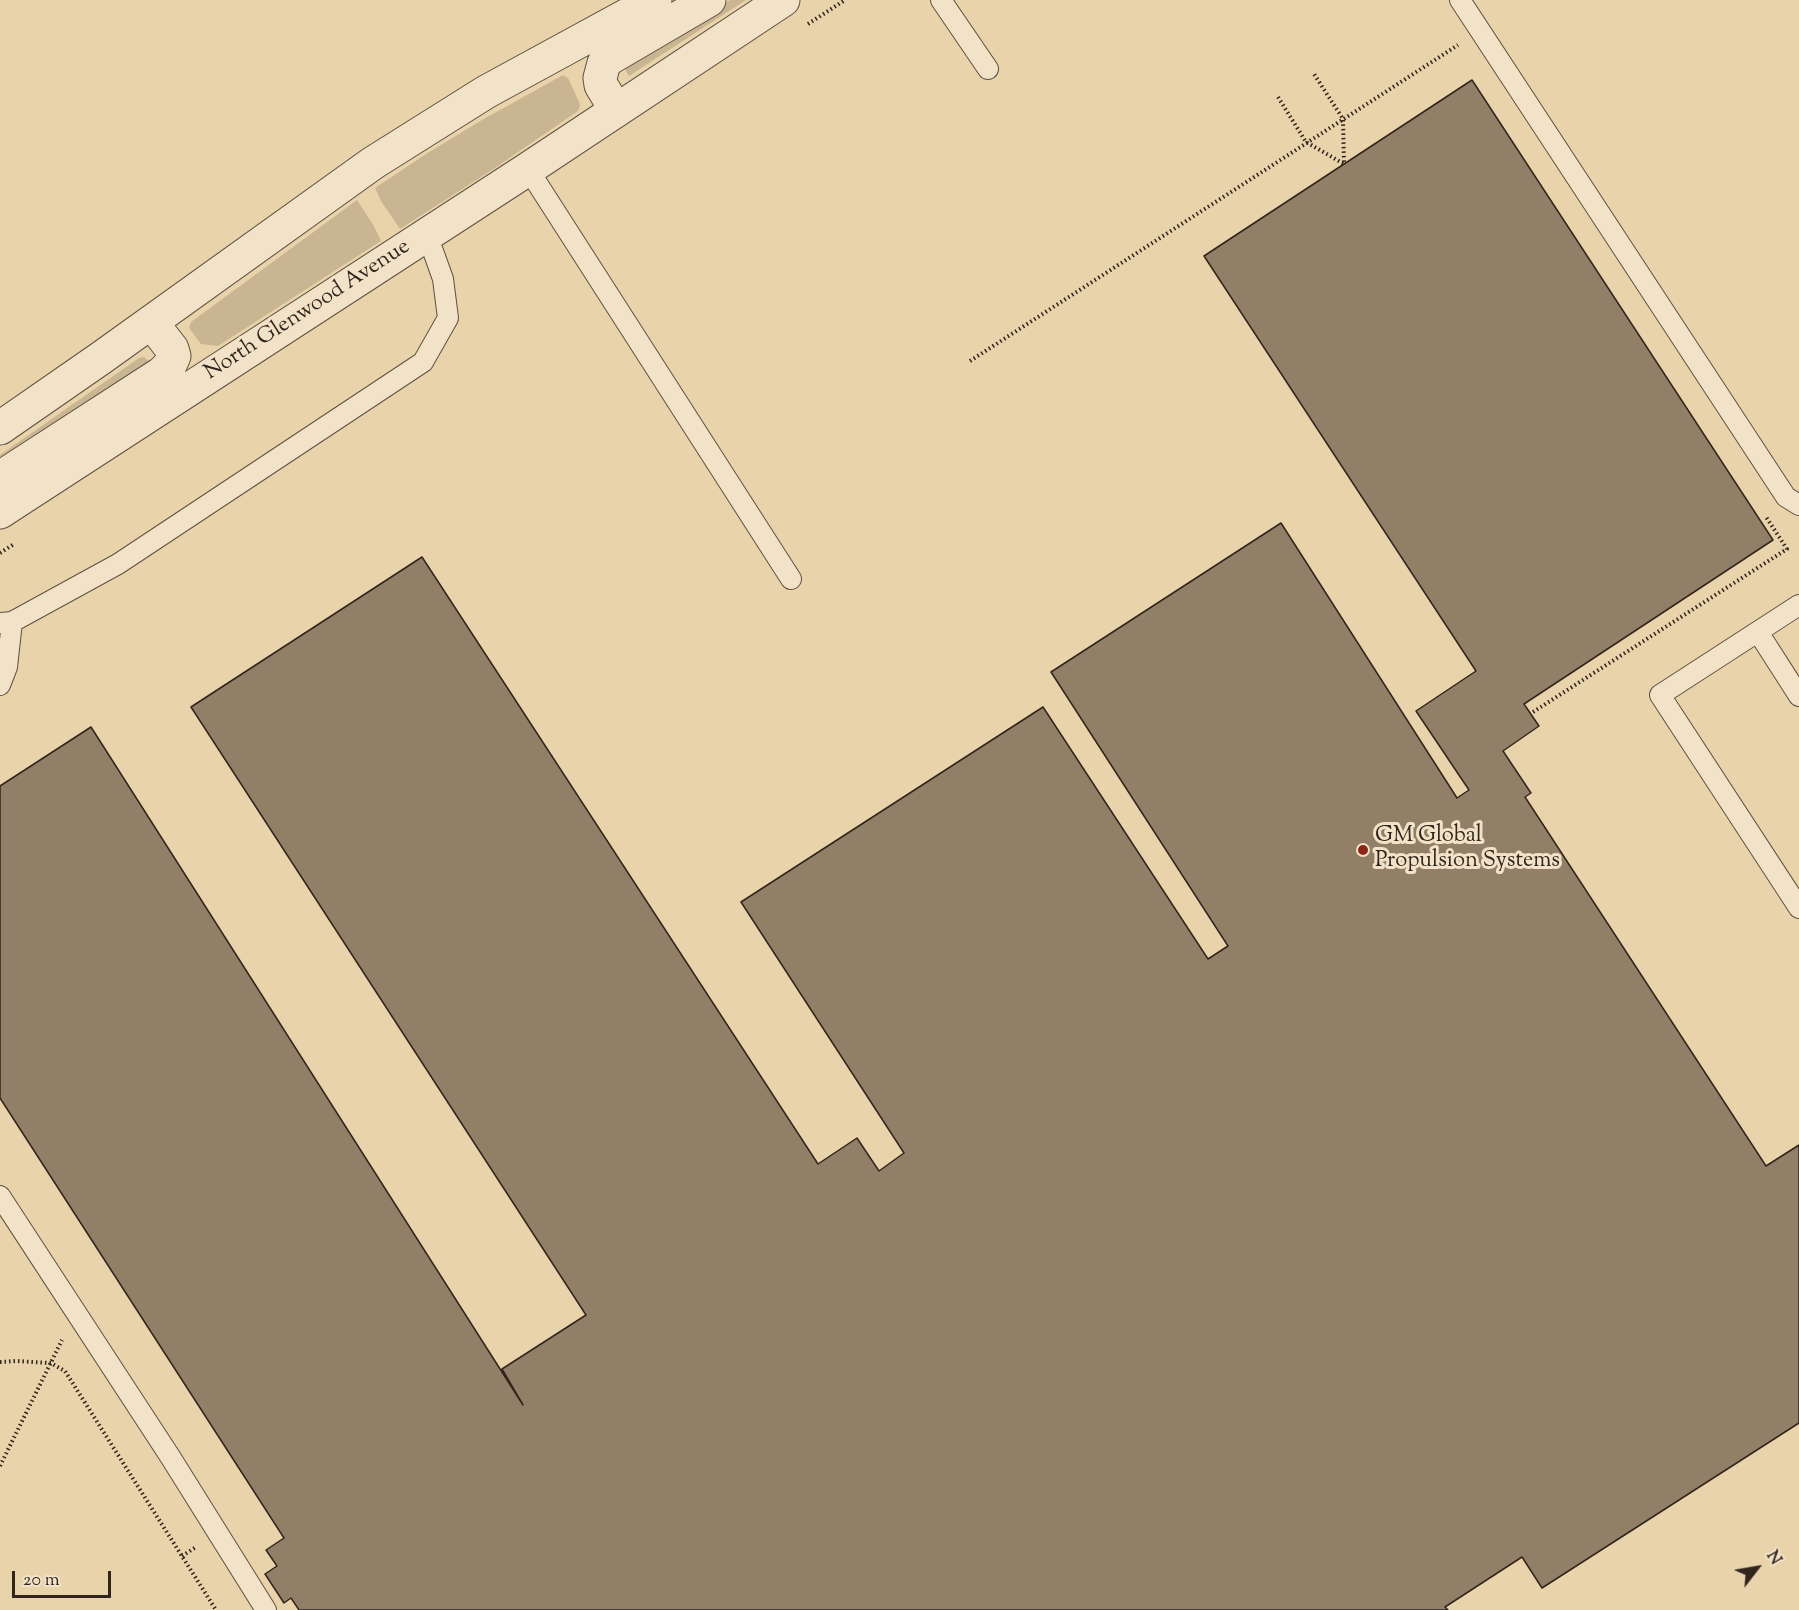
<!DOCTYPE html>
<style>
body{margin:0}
#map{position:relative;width:1799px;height:1610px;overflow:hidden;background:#e9d3ab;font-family:"Sorts Mill Goudy",serif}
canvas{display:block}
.north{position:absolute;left:1727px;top:1538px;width:60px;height:60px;-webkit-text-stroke:4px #f1e2c8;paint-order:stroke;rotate:59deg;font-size:16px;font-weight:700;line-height:24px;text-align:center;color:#31251d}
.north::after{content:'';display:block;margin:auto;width:21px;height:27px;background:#31251d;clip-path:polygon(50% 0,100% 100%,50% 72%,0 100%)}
.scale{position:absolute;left:12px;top:1571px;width:99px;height:27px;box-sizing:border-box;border:3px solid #31251d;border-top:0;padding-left:8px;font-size:18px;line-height:21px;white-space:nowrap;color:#31251d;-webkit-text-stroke:4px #f1e2c8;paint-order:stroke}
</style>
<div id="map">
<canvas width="1799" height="1610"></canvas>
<div class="north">N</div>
<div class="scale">20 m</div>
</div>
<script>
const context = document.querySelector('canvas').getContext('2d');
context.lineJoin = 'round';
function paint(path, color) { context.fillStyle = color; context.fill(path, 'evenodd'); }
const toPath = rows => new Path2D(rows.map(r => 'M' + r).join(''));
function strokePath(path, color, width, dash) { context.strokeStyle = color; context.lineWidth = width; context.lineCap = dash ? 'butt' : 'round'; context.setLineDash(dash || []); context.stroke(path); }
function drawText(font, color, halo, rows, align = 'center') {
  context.font = font + ' "Sorts Mill Goudy",serif'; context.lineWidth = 6; context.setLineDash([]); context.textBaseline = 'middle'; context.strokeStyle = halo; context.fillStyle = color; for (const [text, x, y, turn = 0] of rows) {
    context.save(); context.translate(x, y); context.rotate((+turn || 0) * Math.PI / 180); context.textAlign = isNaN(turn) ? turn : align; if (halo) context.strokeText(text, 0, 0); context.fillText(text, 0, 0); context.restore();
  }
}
paint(toPath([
 [730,0,746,0,629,76,622,64],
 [563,75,568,78,580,104,579,109,578,111,495,168,400,229,381,201,375,188,426,154,482,120],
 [357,200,374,226,381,241,218,346,201,344,189,328,191,322],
 [144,357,150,362,0,467,0,455,139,358]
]), '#cab593');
const building = toPath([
 [1472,80,1773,540,1524,704,1539,726,1503,751,1531,793,1525,797,1766,1166,1799,1145,1799,1423,1542,1588,1522,1557,1445,1607,1448,1610,299,1610,291,1598,284,1603,265,1574,277,1566,266,1550,284,1538,0,1098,0,786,91,727,523,1405,502,1369,586,1315,191,707,422,557,818,1164,857,1138,879,1171,904,1153,741,902,1043,707,1208,959,1228,946,1051,672,1281,523,1457,798,1469,790,1416,711,1476,671,1204,256,1472,80]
]);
paint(building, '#917f67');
strokePath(building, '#31251d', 1.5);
const lane = toPath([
 [941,0,988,69],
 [1460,0,1786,497,1799,505],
 [528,169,791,579],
 [1799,605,1660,695,1799,908],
 [0,623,12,622,118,564,423,362,448,318,443,279,433,251,424,236],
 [1758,632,1799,696],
 [0,685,7,667,12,622],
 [0,1196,171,1458,266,1610]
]);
const street = toPath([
 [616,110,601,85,600,78,604,63,610,58,709,0],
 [0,428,101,358,373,163,486,92,655,0],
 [0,478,162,373,170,365,174,356,172,349,151,322],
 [0,512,528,169,783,0]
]);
strokePath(lane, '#5f5040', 22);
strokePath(street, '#5f5040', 35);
strokePath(toPath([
 [808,24,845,0],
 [1278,97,1306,142,1344,164,1343,119,1314,74],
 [970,361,1458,45],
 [0,553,14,544],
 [1533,712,1787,549,1766,517],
 [0,1362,16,1361,51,1363,65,1371,216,1610],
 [0,1466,62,1340],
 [182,1556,196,1547]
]), '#31251d', 4, [1.5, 3]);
strokePath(lane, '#f1e2c8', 20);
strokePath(street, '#f1e2c8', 33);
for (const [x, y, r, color] of [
 [1363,850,6,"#8f2418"]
]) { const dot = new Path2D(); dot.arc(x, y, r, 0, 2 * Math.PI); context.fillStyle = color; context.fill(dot); strokePath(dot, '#f1e2c8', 2); }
drawText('22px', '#31251d', '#f1e2c8', [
 ["North Glenwood Avenue",308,311,-33]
]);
drawText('22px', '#31251d', '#f1e2c8', [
 ["GM Global",1375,837],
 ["Propulsion Systems",1375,862]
], 'left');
</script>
